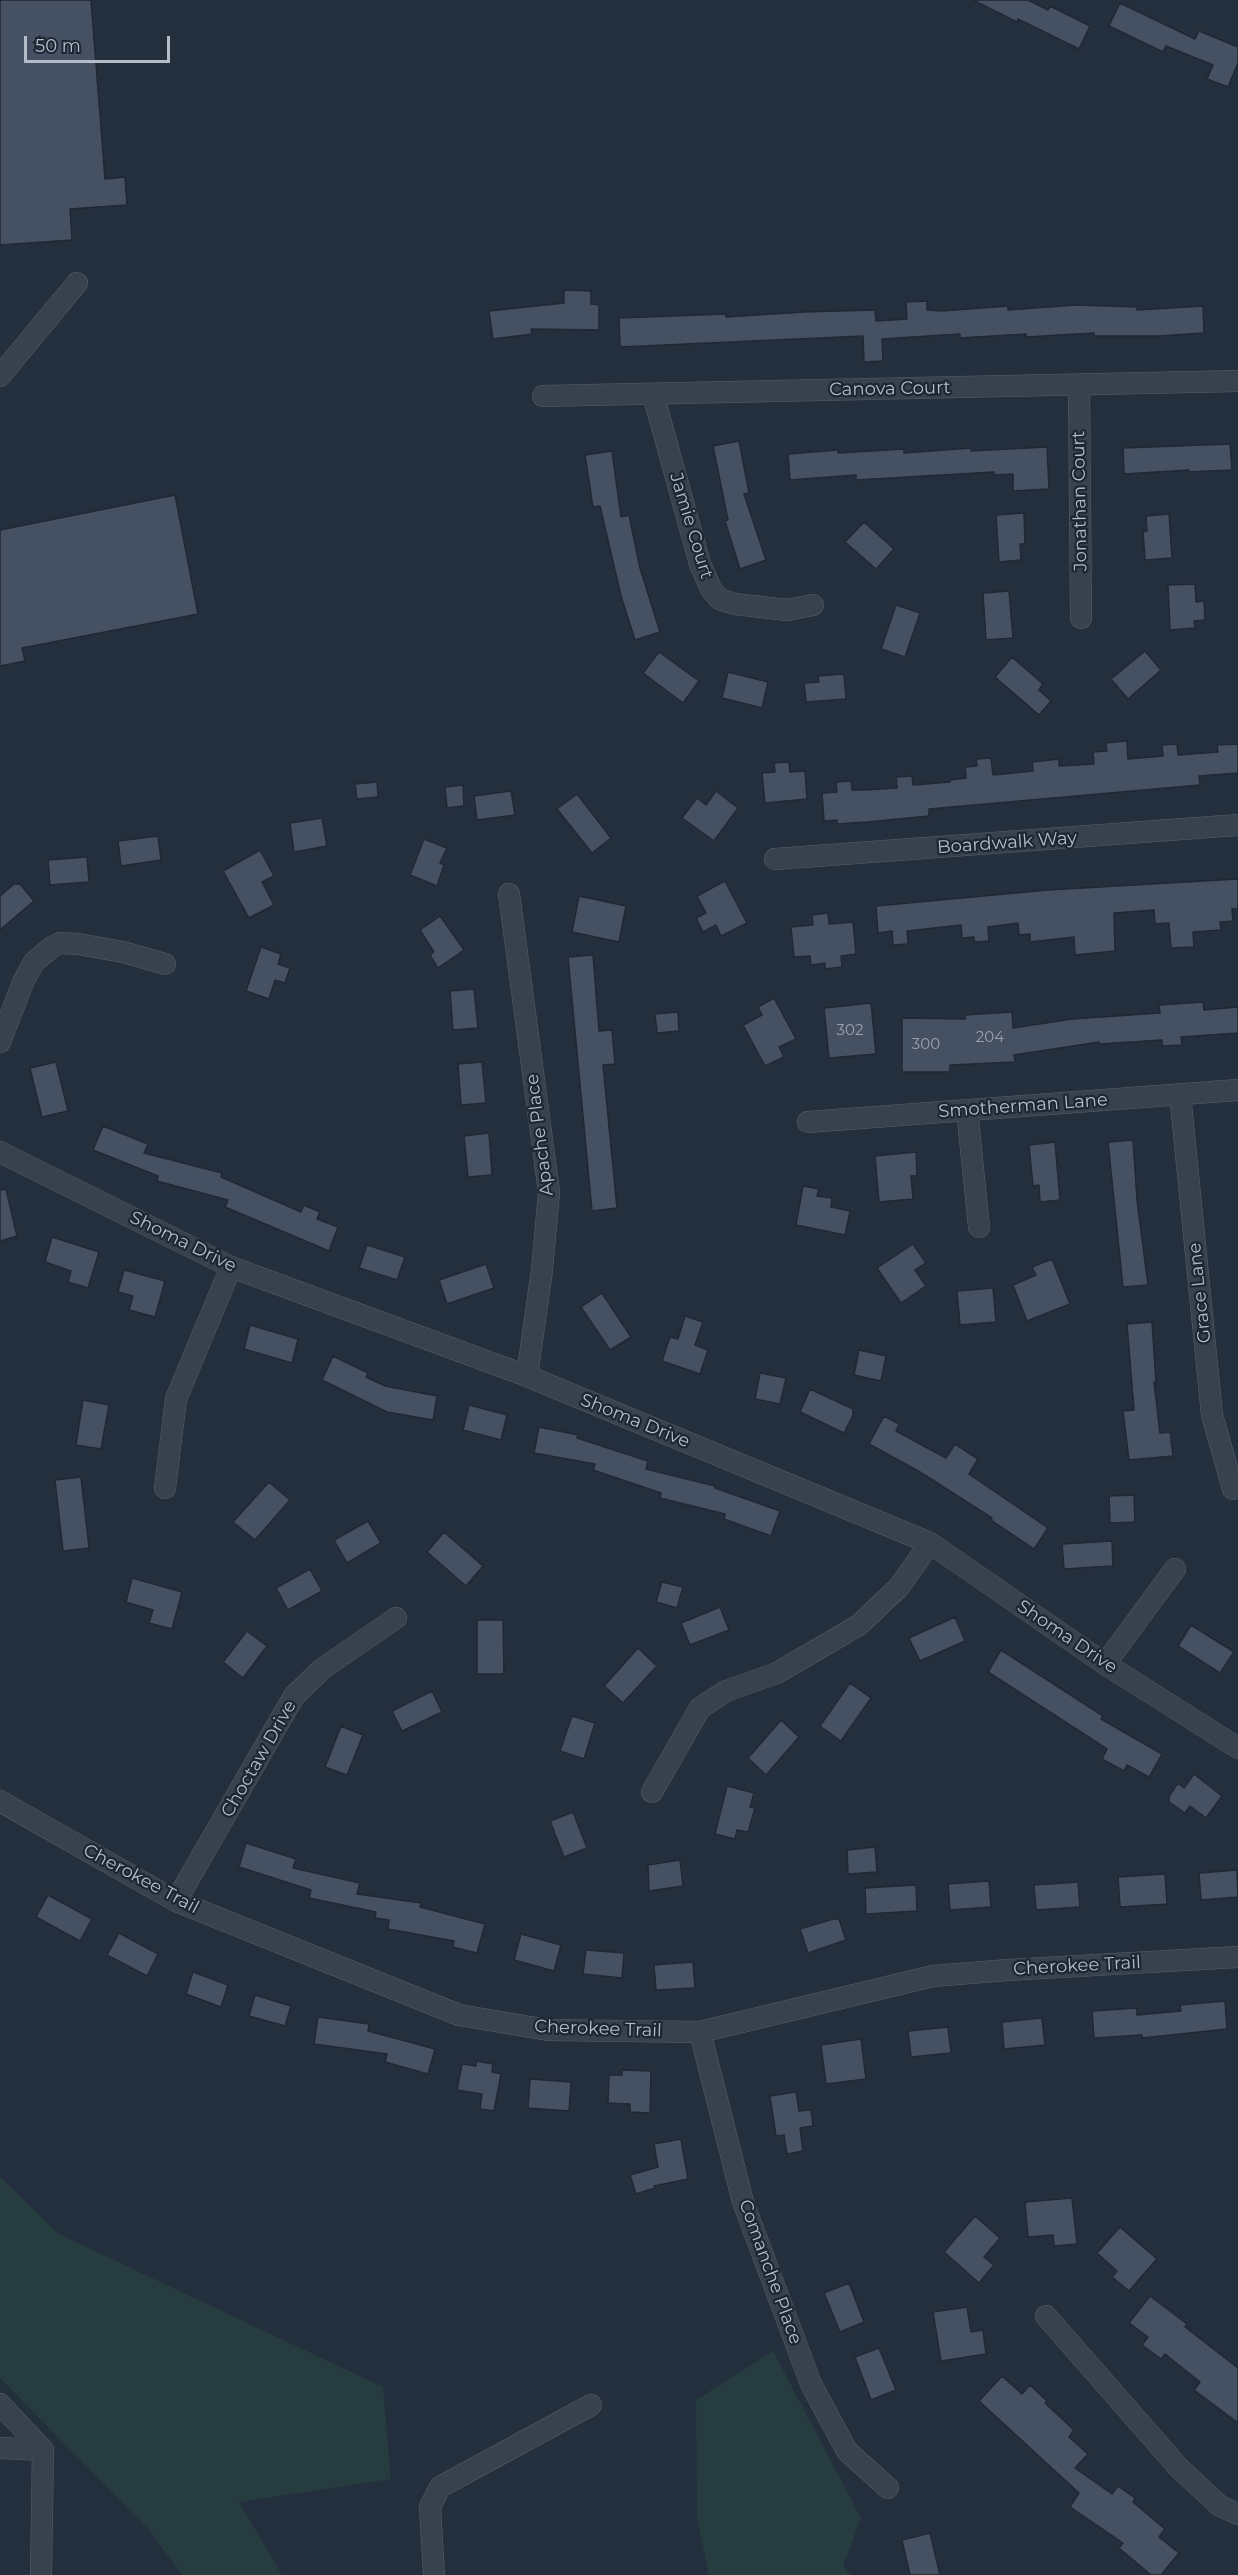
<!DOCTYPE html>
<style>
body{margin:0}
#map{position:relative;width:1238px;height:2575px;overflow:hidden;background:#242f3e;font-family:Montserrat,sans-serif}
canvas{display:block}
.scale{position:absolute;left:24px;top:36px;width:146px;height:27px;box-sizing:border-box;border:3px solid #b4bcc9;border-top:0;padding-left:8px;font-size:18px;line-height:21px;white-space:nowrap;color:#b4bcc9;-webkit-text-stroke:4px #1d2633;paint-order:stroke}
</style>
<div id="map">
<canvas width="1238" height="2575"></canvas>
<div class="scale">50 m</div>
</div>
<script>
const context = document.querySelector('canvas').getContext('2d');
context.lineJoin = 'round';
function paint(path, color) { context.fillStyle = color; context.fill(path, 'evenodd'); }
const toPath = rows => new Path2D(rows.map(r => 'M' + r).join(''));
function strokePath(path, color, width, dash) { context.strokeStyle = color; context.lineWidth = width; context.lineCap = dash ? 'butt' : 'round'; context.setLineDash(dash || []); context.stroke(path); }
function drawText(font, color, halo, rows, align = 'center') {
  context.font = font + ' Montserrat,sans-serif'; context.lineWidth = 4.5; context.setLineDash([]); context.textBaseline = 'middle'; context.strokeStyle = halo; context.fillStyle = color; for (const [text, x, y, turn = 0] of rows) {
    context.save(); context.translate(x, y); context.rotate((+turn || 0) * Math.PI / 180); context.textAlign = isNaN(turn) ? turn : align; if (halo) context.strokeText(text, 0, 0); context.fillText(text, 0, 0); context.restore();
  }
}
paint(toPath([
 [0,2177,59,2234,383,2387,391,2479,239,2502,282,2575,182,2575,149,2530,0,2378],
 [773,2351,861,2518,843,2566,851,2575,709,2575,697,2519,696,2400]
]), '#263c3f');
const building = toPath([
 [0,0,91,0,105,179,125,177,127,205,70,209,72,240,0,245,0,0],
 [973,0,1028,0,1048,10,1050,6,1090,26,1079,49,1018,19,1017,22,973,0],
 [1120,3,1195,39,1199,31,1238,47,1238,63,1228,87,1207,79,1213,65,1166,46,1163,52,1109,26,1120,3],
 [564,290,591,291,591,304,599,305,599,330,531,329,532,334,493,339,489,311,564,303,564,290],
 [927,301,927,310,942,311,1008,306,1008,310,1075,305,1137,307,1137,310,1203,306,1204,333,1159,336,1094,336,1094,333,1026,337,1026,334,960,338,960,334,882,339,883,361,864,362,863,336,620,347,619,318,726,314,726,317,804,312,875,310,876,321,907,319,906,302,927,301],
 [739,441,749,493,744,494,766,560,740,569,725,521,728,520,713,446,739,441],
 [1230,444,1232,470,1189,472,1189,470,1124,474,1123,448,1230,444],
 [1047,447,1049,489,1013,491,1013,474,994,475,994,472,856,480,856,475,790,480,788,454,838,450,838,453,904,449,904,453,971,448,971,451,1047,447],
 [612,451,621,517,629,515,640,568,660,632,635,640,621,596,600,506,593,507,585,455,612,451],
 [175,495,198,614,22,648,25,661,0,666,0,530,175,495],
 [1024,513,1025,544,1020,544,1021,560,999,562,996,515,1024,513],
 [1169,514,1172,558,1145,560,1143,532,1147,531,1146,516,1169,514],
 [864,522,894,549,876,569,845,542,864,522],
 [1195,584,1196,602,1204,601,1205,620,1194,621,1195,628,1170,630,1168,585,1195,584],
 [1009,591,1013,638,986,640,983,593,1009,591],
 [896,605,920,613,905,657,881,649,896,605],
 [1145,651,1161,670,1128,699,1111,679,1145,651],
 [659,652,699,681,683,703,643,673,659,652],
 [1012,657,1043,684,1039,690,1051,701,1039,715,995,677,1012,657],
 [728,672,768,682,762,708,722,698,728,672],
 [844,674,846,699,806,702,804,683,819,682,818,676,844,674],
 [1127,741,1128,759,1163,756,1162,745,1177,744,1178,755,1218,752,1217,745,1238,744,1238,773,1199,776,1200,785,929,809,929,816,867,822,837,824,837,820,824,821,822,793,837,792,836,782,851,781,852,790,865,790,897,788,896,777,912,776,913,785,950,782,950,780,966,778,965,767,977,766,976,759,991,758,993,775,1033,771,1032,762,1059,759,1059,766,1094,764,1093,752,1107,751,1106,743,1127,741],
 [789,762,790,772,805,771,807,799,765,803,762,773,775,772,774,763,789,762],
 [377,782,378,797,357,799,355,784,377,782],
 [463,785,464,806,447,808,445,787,463,785],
 [511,791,515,815,477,820,474,796,511,791],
 [716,791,738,808,714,841,682,818,697,798,706,805,716,791],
 [577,794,611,838,592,853,557,809,577,794],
 [322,818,327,846,294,852,290,823,322,818],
 [158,836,161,860,121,866,118,841,158,836],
 [424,839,447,848,440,863,444,865,437,886,410,875,424,839],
 [260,850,274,876,262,882,274,905,249,918,223,871,260,850],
 [87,857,89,882,50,885,48,860,87,857],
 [1238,879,1238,909,1232,909,1233,921,1220,922,1221,930,1193,932,1194,947,1171,948,1169,923,1155,924,1154,910,1114,913,1115,951,1075,955,1074,937,1030,942,1030,934,1019,935,1018,923,988,927,989,941,974,942,974,937,962,938,961,925,907,931,908,944,893,945,892,931,878,933,876,906,1048,890,1238,879],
 [725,881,747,923,721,936,716,925,703,932,696,918,706,913,697,896,725,881],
 [14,884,20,884,34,901,0,930,0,896,14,884],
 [579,896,626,906,619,942,572,932,579,896],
 [828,913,829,924,853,922,856,954,841,956,842,967,825,969,825,963,811,965,810,956,794,957,791,927,813,925,812,915,828,913],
 [440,916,464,950,438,968,430,955,434,952,420,930,440,916],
 [261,947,281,954,278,964,290,968,285,983,275,980,269,999,246,991,261,947],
 [593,955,599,1031,612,1030,615,1064,603,1065,617,1208,592,1211,568,957,593,955],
 [474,989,478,1028,453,1030,450,991,474,989],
 [774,998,796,1039,779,1047,784,1057,765,1066,743,1025,762,1015,758,1007,774,998],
 [1203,1002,1204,1010,1238,1007,1238,1033,1181,1037,1182,1045,1162,1046,1162,1040,1099,1044,1099,1042,1014,1055,1015,1062,950,1065,950,1072,902,1072,902,1018,965,1019,965,1015,1012,1012,1013,1028,1072,1019,1160,1013,1159,1005,1203,1002],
 [871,1003,876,1054,829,1058,824,1008,871,1003],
 [678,1012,679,1031,657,1033,655,1014,678,1012],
 [56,1062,68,1111,42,1117,30,1068,56,1062],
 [482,1062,486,1103,461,1105,458,1064,482,1062],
 [103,1126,148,1144,144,1153,222,1173,221,1177,301,1212,304,1205,320,1212,317,1219,338,1227,329,1251,225,1207,228,1200,157,1181,158,1176,93,1150,103,1126],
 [489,1133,492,1175,468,1177,464,1136,489,1133],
 [1133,1140,1137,1200,1148,1285,1123,1287,1108,1142,1133,1140],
 [1055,1142,1060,1200,1040,1202,1039,1185,1033,1186,1029,1145,1055,1142],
 [916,1152,917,1176,911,1176,913,1199,879,1202,875,1156,916,1152],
 [803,1186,819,1189,817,1196,832,1198,831,1207,850,1211,845,1235,796,1225,803,1186],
 [6,1189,17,1236,0,1241,0,1190,6,1189],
 [52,1237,99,1252,88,1288,68,1282,71,1271,45,1262,52,1237],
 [913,1244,926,1263,915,1270,926,1286,901,1303,877,1268,913,1244],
 [367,1245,405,1257,397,1280,359,1268,367,1245],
 [1052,1259,1070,1304,1027,1321,1013,1285,1036,1275,1032,1267,1052,1259],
 [486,1264,494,1288,447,1304,439,1280,486,1264],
 [124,1270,165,1281,155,1317,129,1310,133,1296,118,1292,124,1270],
 [993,1288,996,1322,960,1325,957,1291,993,1288],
 [602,1293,631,1337,610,1350,581,1307,602,1293],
 [685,1316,703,1322,695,1345,708,1350,700,1374,662,1361,670,1337,678,1339,685,1316],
 [1152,1322,1156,1382,1154,1382,1160,1433,1170,1432,1173,1456,1129,1460,1123,1411,1134,1410,1127,1324,1152,1322],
 [250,1325,298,1339,292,1363,244,1349,250,1325],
 [859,1350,886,1356,881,1381,854,1375,859,1350],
 [333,1356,368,1373,366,1377,385,1386,437,1396,433,1420,387,1412,322,1380,333,1356],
 [760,1373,786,1378,780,1404,755,1399,760,1373],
 [810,1389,853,1409,853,1415,844,1433,800,1412,810,1389],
 [83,1400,109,1405,101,1449,76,1445,83,1400],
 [469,1405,507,1415,501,1440,463,1430,469,1405],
 [884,1416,899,1424,896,1431,946,1458,955,1444,978,1459,969,1474,1048,1528,1034,1549,991,1520,992,1518,920,1472,869,1444,884,1416],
 [539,1427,578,1435,577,1438,648,1461,646,1469,715,1486,715,1488,780,1511,771,1536,724,1519,725,1514,660,1498,661,1493,593,1470,595,1464,534,1453,539,1427],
 [81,1477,89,1548,63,1551,55,1480,81,1477],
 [269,1482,290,1500,255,1540,233,1522,269,1482],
 [1134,1495,1135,1522,1110,1523,1109,1496,1134,1495],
 [368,1521,381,1543,347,1563,334,1540,368,1521],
 [444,1532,483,1566,466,1586,427,1552,444,1532],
 [1112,1541,1113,1566,1064,1569,1062,1544,1112,1541],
 [310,1569,322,1591,288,1610,276,1588,310,1569],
 [132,1578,182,1592,172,1629,149,1623,153,1610,126,1602,132,1578],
 [662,1582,683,1587,677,1608,656,1602,662,1582],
 [720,1607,729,1630,690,1645,681,1623,720,1607],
 [955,1617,965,1641,920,1661,909,1638,955,1617],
 [477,1620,503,1620,504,1674,477,1674,477,1620],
 [1191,1625,1234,1652,1220,1673,1178,1646,1191,1625],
 [247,1631,267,1646,243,1678,223,1662,247,1631],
 [638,1648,657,1666,623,1703,604,1686,638,1648],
 [1001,1650,1103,1716,1101,1719,1162,1754,1149,1777,1127,1765,1124,1771,1102,1759,1107,1749,988,1672,1001,1650],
 [850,1683,871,1698,841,1741,820,1726,850,1683],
 [432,1691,442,1712,402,1731,392,1711,432,1691],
 [572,1716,595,1723,584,1759,560,1751,572,1716],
 [781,1720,799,1737,766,1775,748,1758,781,1720],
 [341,1726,363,1735,347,1775,325,1767,341,1726],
 [1194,1774,1222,1796,1206,1818,1190,1806,1185,1813,1169,1802,1169,1796,1178,1783,1184,1788,1194,1774],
 [727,1786,754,1793,750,1807,755,1808,748,1832,737,1830,735,1839,715,1834,727,1786],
 [573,1812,587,1848,564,1857,550,1821,573,1812],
 [246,1843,296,1859,293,1868,360,1883,357,1894,421,1903,420,1907,485,1924,477,1953,453,1947,454,1941,388,1929,389,1920,375,1918,376,1912,309,1898,311,1890,239,1867,246,1843],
 [875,1847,877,1872,848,1874,847,1850,875,1847],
 [680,1860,683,1886,649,1891,648,1865,680,1860],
 [1237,1870,1238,1897,1201,1900,1199,1873,1237,1870],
 [1165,1874,1167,1904,1120,1907,1118,1877,1165,1874],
 [989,1881,991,1907,950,1910,948,1884,989,1881],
 [1078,1882,1080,1907,1036,1910,1034,1885,1078,1882],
 [916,1885,917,1911,866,1914,865,1888,916,1885],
 [48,1895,92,1919,80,1941,36,1917,48,1895],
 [833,1919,839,1919,846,1940,808,1953,800,1929,833,1919],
 [119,1933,158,1954,147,1976,107,1955,119,1933],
 [521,1934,561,1945,554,1971,514,1960,521,1934],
 [586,1950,624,1953,622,1978,583,1974,586,1950],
 [693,1962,695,1988,656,1990,654,1965,693,1962],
 [193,1972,228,1985,221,2007,186,1994,193,1972],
 [255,1995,291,2006,285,2026,249,2016,255,1995],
 [1225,2001,1227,2029,1142,2038,1142,2035,1094,2038,1092,2011,1137,2008,1137,2015,1181,2011,1180,2005,1225,2001],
 [318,2017,369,2024,368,2031,435,2049,428,2074,385,2062,387,2054,314,2044,318,2017],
 [1042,2018,1045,2045,1004,2049,1002,2022,1042,2018],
 [948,2027,951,2053,911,2057,908,2031,948,2027],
 [861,2039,866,2079,826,2084,821,2045,861,2039],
 [476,2061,493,2064,492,2072,501,2074,494,2111,480,2109,482,2094,457,2090,462,2064,476,2066,476,2061],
 [622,2070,651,2071,650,2113,630,2112,630,2104,608,2103,609,2075,622,2075,622,2070],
 [530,2079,571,2082,569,2111,528,2108,530,2079],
 [796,2092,799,2111,811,2110,813,2126,800,2128,803,2151,787,2154,784,2135,776,2136,770,2096,796,2092],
 [681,2139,688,2179,654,2186,655,2188,636,2194,630,2175,658,2167,654,2144,681,2139],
 [1072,2198,1077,2244,1054,2246,1053,2235,1028,2237,1025,2202,1072,2198],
 [975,2216,1000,2238,984,2257,994,2265,979,2283,944,2252,975,2216],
 [1120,2227,1157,2259,1129,2291,1112,2277,1117,2271,1097,2253,1120,2227],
 [849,2283,864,2322,840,2332,824,2293,849,2283],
 [1150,2296,1187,2324,1185,2327,1238,2368,1238,2423,1194,2390,1200,2382,1165,2354,1161,2359,1142,2345,1148,2337,1129,2323,1150,2296],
 [967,2307,971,2332,983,2330,986,2354,941,2361,933,2312,967,2307],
 [879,2348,896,2390,871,2400,855,2357,879,2348],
 [1002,2376,1022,2394,1030,2385,1047,2401,1045,2403,1074,2430,1069,2437,1088,2454,1075,2468,1112,2494,1118,2486,1135,2498,1133,2502,1165,2529,1159,2537,1179,2553,1161,2575,1151,2575,1119,2548,1123,2543,1070,2507,1079,2493,979,2401,1002,2376],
 [930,2533,940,2575,910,2575,902,2540,930,2533]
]);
paint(building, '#455162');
strokePath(building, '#1f2835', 1.5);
const minor = toPath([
 [0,376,77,283],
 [1079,385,1081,618],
 [653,394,700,564,711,589,719,599,735,604,787,610,813,605],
 [543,396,1238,381],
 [775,859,1238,825],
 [509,894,549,1192,542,1270,527,1376],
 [0,1042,24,980,34,962,52,947,60,943,78,944,123,952,165,964],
 [1180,1094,1212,1415,1233,1489],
 [967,1110,979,1227],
 [808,1122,1238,1090],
 [0,1152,231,1267,527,1376,930,1543,1105,1664,1238,1748],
 [165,1488,176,1399,231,1267],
 [1105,1664,1175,1569],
 [652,1792,700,1708,726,1691,777,1673,859,1625,899,1587,930,1543],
 [0,1801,176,1901,459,2015,548,2030,700,2032,933,1976,1008,1970,1238,1957],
 [176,1901,294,1696,322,1669,396,1618],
 [700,2032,743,2202,811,2384,847,2451,888,2488],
 [1046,2316,1179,2468,1220,2506,1238,2514],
 [0,2404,43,2450,41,2575],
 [0,2448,43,2450],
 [434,2575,430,2507,440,2487,591,2405]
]);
strokePath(minor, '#565f6c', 22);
strokePath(minor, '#38414e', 21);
drawText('15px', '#98a1af', null, [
 ["302",850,1031],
 ["204",990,1038],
 ["300",926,1045]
]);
drawText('18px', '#b4bcc9', '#1d2633', [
 ["Canova Court",890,389,-1],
 ["Jonathan Court",1080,501,-91],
 ["Jamie Court",691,526,73],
 ["Boardwalk Way",1007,843,-4],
 ["Smotherman Lane",1023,1106,-4],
 ["Apache Place",540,1135,-97],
 ["Shoma Drive",183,1242,26],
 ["Grace Lane",1200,1293,-96],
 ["Shoma Drive",635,1421,22],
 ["Shoma Drive",1067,1637,34],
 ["Choctaw Drive",259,1759,-60],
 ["Cherokee Trail",141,1879,28],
 ["Cherokee Trail",1077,1966,-3],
 ["Cherokee Trail",598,2029,2],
 ["Comanche Place",770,2272,70]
]);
</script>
